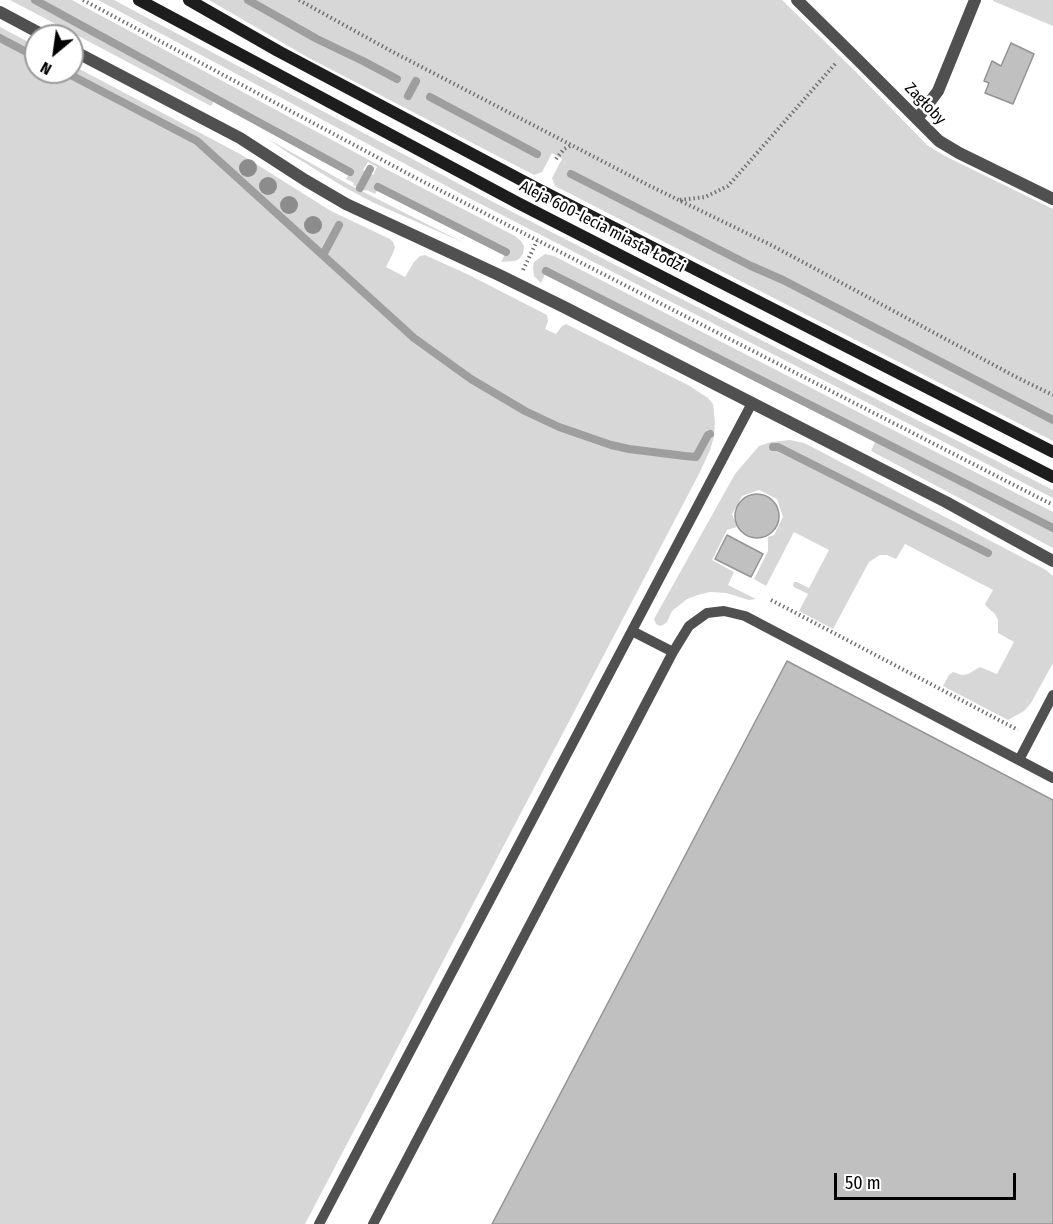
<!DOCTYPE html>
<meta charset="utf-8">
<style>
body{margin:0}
#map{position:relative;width:1053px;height:1224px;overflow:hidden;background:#fff;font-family:"Fira Sans Condensed",sans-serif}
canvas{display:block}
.north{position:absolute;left:24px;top:24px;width:60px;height:60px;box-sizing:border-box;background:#fff;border:2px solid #999;border-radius:50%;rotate:209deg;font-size:16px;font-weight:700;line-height:24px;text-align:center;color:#000}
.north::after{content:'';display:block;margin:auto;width:21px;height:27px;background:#000;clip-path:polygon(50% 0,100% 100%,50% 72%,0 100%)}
.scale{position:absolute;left:834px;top:1173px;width:182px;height:27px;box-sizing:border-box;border:3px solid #000;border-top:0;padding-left:8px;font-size:18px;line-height:21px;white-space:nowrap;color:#000;-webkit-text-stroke:4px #fff;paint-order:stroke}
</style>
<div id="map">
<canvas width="1053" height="1224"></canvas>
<div class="north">N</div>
<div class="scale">50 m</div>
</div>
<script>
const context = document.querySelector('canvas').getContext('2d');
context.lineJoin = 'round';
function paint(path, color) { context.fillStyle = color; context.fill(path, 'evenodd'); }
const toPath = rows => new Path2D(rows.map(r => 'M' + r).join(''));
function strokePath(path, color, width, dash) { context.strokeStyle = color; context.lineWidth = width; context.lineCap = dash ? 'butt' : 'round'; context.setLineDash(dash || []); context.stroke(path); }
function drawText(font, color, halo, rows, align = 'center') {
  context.font = font + ' "Fira Sans Condensed",sans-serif'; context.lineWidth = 5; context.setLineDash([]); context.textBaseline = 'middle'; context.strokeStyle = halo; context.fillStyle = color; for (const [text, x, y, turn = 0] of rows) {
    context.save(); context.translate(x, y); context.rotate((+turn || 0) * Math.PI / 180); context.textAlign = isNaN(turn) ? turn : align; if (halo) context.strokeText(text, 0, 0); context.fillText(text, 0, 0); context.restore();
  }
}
paint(toPath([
 [10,0,72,0,384,168,515,236,521,241,524,246,523,254,519,259,515,261,501,262,507,250,380,186,375,194,367,190,366,191,362,189,370,174,373,175,377,167,368,162,363,170,365,171,357,187,353,185,354,183,346,179,351,170,217,96,211,106],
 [98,0,114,0,495,203,1053,490,1053,498,467,197],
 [209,0,782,0,854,70,927,145,945,156,1053,209,1053,441,555,186,552,178,562,159,552,153,542,172,534,175,309,58],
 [993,0,1053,0,1053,26,993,1],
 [0,27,36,46,36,72,72,72,72,65,240,154,331,211,390,239,393,242,395,247,393,253,386,267,405,277,414,262,420,256,425,255,469,275,547,315,548,321,545,329,556,334,562,326,566,324,688,385,708,398,713,404,715,422,714,437,710,450,699,474,305,1224,0,1224],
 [266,138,348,184,464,243,372,202,344,187,287,152],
 [545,254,554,256,1053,512,1053,548,871,451,877,437,547,270,541,283,534,276,533,267,534,262],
 [790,440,804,443,812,447,1046,570,1053,576,1053,663,1031,703,1024,711,1008,720,943,686,949,675,953,672,962,675,968,674,980,667,997,674,1014,642,998,633,998,620,995,614,986,606,985,604,993,590,905,544,896,559,887,555,880,555,869,562,833,629,799,611,808,594,794,587,793,585,794,582,797,582,809,588,829,550,794,532,766,586,754,579,768,551,768,537,774,535,783,517,777,499,759,490,742,496,732,514,737,527,727,530,712,560,734,572,728,585,756,599,749,600,726,593,710,592,698,595,687,599,672,611,667,622,663,625,660,626,656,624,654,619,735,474,759,446,771,442]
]), '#d7d7d7');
strokePath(toPath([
 [35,0,350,172],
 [248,0,317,39,363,61,397,79],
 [0,38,36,57],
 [65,72,197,141,414,338,471,379,525,411,559,427,611,445,629,449,685,456,696,457,708,435,710,434],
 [408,96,416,81],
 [430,97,537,154],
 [571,174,751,266,783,280,1053,420],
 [378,187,506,252],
 [360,188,370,169],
 [323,255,339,225],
 [546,271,1053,528],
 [773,447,778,447,988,553]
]), '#9e9e9e', 8);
const building = toPath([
 [1011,43,1034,54,1013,104,985,93,989,83,984,81,992,61,1001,66,1011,43],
 '735 516a22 22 0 1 1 44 0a22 22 0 1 1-44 0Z',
 [727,535,763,554,751,577,715,559,727,535],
 [787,661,1053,800,1053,1224,492,1224,787,661]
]);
paint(building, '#c0c0c0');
strokePath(building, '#949494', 1.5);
strokePath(toPath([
 [83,0,416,178,1053,505],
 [299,0,391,51,650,186,773,246,1018,378,1053,395],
 [556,159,564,149,572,145],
 [680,200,705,197,728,186,836,63],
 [523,270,537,241],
 [771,600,1018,730]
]), '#727272', 4, [1.5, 3]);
strokePath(toPath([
 [632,631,673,652],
 [1019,760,1053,695],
 [319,1224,752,403],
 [373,1224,673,652,689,626,707,613,724,611,745,616,1053,778]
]), '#505050', 10);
strokePath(toPath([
 [797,0,858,60,939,141,959,153,1053,199],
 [0,12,45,36],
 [72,50,240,138,305,180,346,204,499,275,564,307,946,502,1053,561],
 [917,119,938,91,975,0]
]), '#505050', 12);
strokePath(toPath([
 [139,0,518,203,1053,477],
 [189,0,278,51,540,190,1053,452]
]), '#1d1d1d', 12);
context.fillStyle = '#8c8c8c';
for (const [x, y] of [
 [248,168],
 [268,186],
 [289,205],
 [313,225]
]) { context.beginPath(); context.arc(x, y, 9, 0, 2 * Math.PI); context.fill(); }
drawText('16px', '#000', '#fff', [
 ["Zagłoby",925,104,46],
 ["Aleja 600-lecia miasta Łodzi",602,227,27]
]);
</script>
